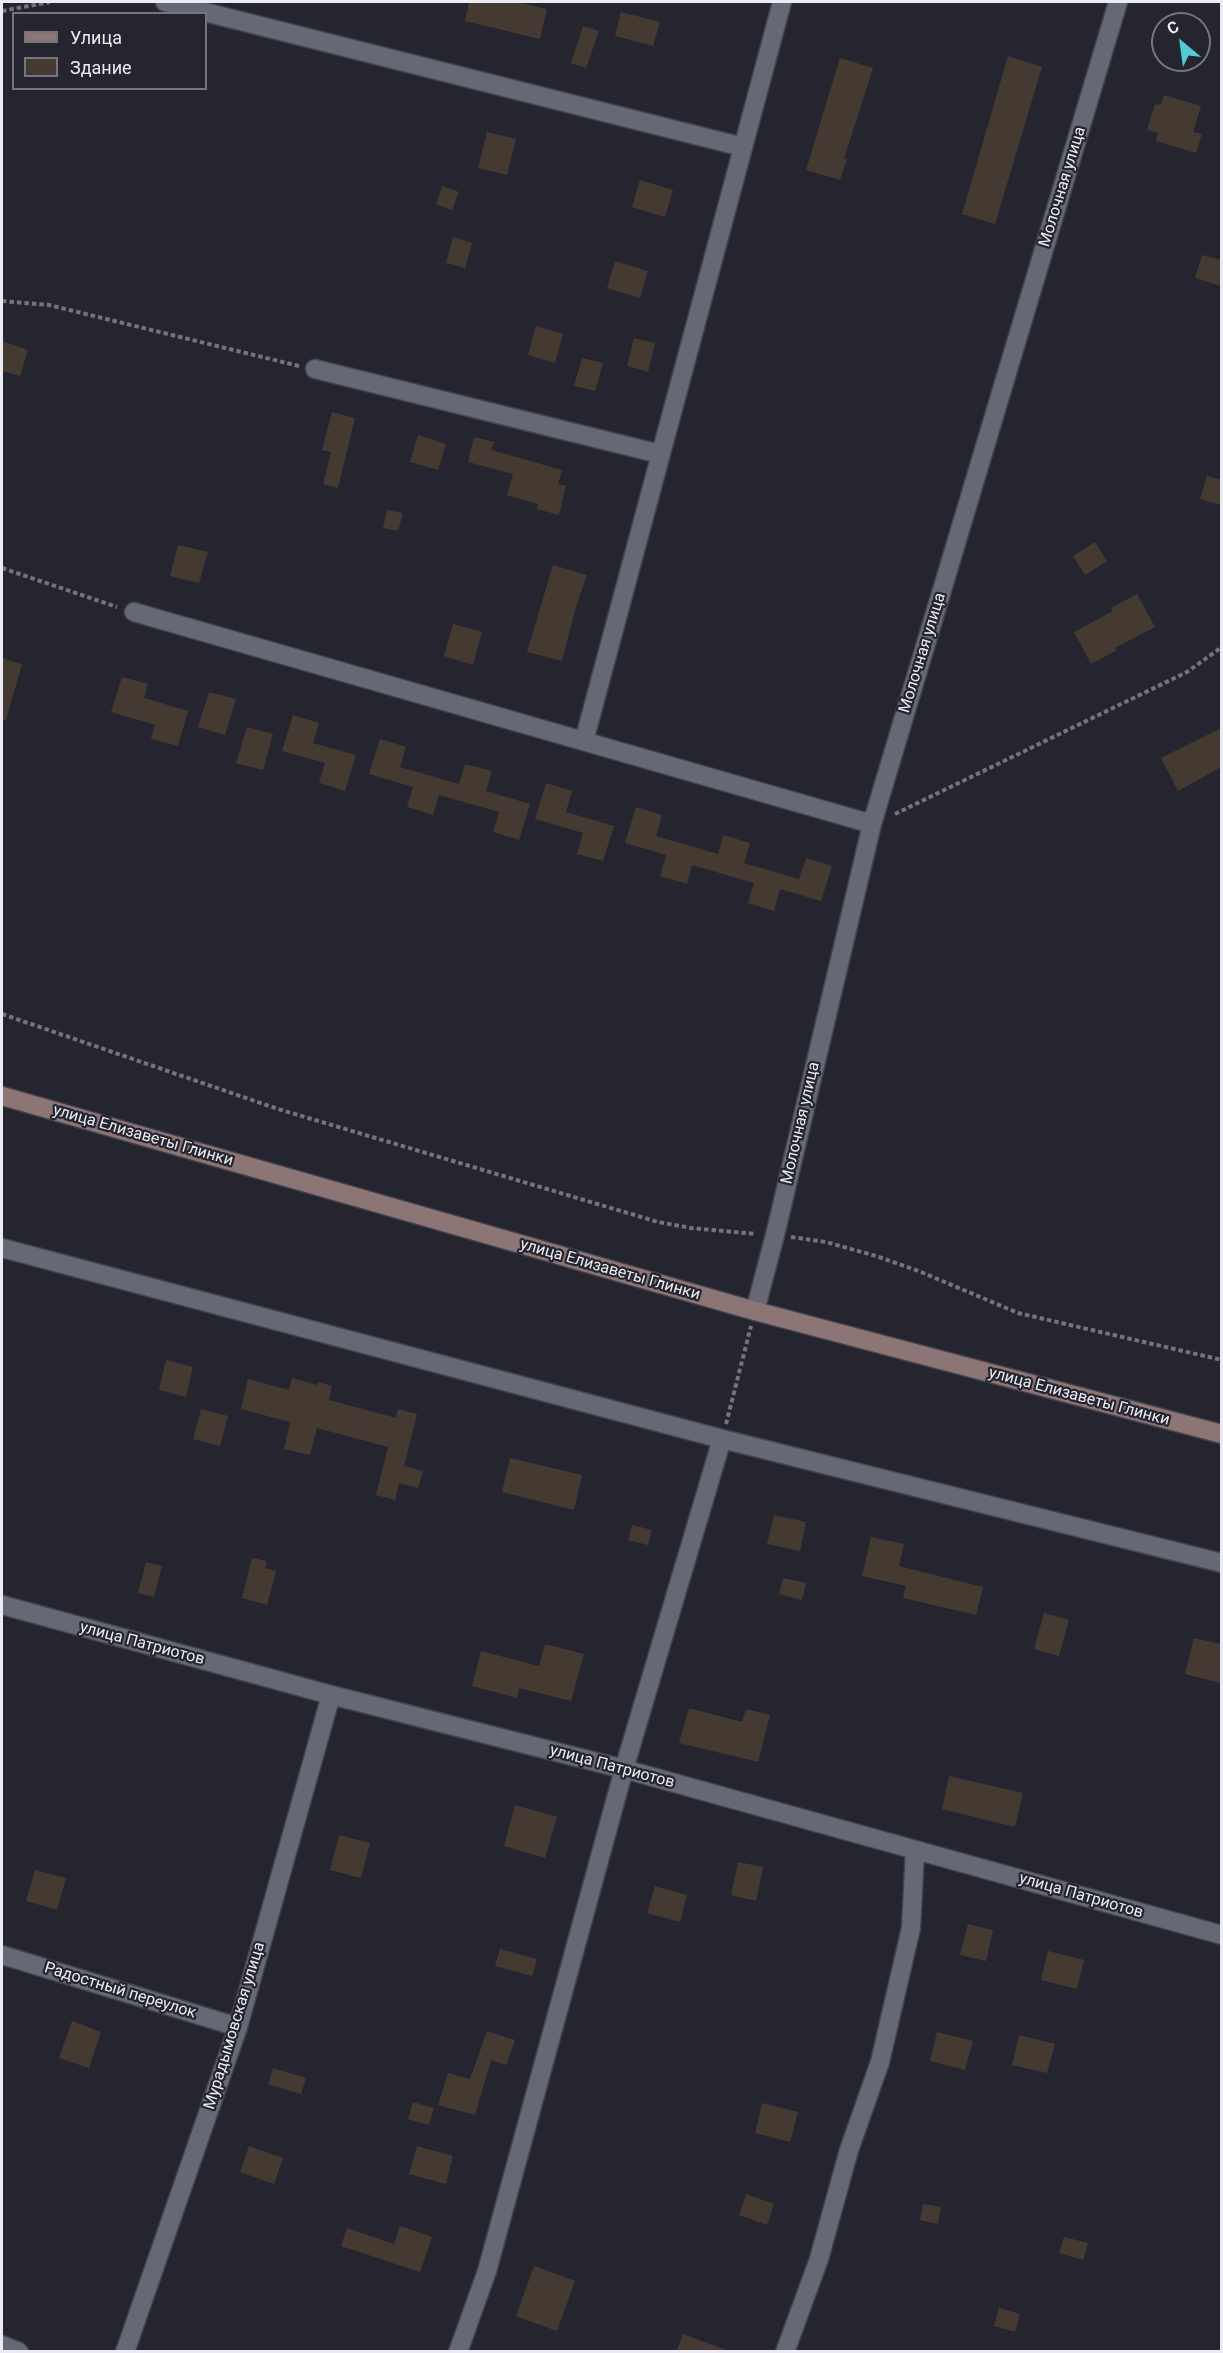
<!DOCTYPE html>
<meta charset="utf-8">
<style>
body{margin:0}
#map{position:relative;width:1223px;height:2353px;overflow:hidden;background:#252530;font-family:Roboto,sans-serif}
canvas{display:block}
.frame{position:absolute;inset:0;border:3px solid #ebecf3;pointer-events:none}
.legend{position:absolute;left:12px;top:12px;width:195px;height:78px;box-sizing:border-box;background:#252530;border:2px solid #74757e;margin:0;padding:8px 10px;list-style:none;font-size:18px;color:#ebecf3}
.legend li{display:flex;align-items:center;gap:12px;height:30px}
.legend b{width:30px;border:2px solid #74757e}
.north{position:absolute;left:1151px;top:12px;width:60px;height:60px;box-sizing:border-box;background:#252530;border:2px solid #74757e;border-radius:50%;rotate:331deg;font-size:16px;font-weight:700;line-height:24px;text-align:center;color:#ebecf3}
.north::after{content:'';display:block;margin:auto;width:21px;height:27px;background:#52cbd8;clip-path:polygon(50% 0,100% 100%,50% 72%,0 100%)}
</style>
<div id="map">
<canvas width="1223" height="2353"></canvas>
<div class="frame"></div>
<ul class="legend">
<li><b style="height:8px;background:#8d7576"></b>Улица</li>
<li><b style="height:16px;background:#443a31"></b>Здание</li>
</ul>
<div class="north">С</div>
</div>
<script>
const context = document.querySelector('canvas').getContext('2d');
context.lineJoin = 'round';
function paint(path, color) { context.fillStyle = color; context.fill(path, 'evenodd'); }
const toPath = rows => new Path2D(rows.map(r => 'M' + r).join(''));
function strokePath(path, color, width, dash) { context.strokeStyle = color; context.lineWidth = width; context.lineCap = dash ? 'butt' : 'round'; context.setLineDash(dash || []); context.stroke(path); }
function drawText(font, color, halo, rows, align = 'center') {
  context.font = font + ' Roboto,sans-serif'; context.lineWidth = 4.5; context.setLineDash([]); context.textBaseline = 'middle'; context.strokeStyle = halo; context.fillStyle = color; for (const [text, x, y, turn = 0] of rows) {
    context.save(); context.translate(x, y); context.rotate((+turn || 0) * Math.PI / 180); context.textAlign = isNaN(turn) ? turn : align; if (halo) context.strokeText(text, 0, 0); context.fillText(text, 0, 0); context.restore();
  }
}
paint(toPath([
 [469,2,518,2,547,9,540,39,465,21],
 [621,12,660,22,653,46,615,36],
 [583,26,599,31,586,68,571,63],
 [1008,56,1042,67,995,224,962,214],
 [840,58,873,68,844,159,847,159,840,180,806,170],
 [1164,95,1201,106,1193,132,1202,134,1196,153,1156,141,1158,133,1147,130,1155,104,1161,105],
 [487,132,516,139,507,175,478,168],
 [640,180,673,190,665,217,632,207],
 [442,186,459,192,452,210,436,204],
 [453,237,472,243,465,268,446,263],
 [1202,255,1221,260,1221,286,1195,278],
 [615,261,648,271,640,298,607,288],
 [536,326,563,334,555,363,528,355],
 [634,338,655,343,648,372,627,366],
 [2,341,28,350,20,376,2,371],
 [582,358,603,363,595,391,574,386],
 [332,412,355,418,338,488,323,484,331,452,322,450],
 [418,435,446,444,438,470,410,462],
 [474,437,494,442,491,450,562,470,558,484,566,486,559,515,537,509,538,504,507,495,513,474,468,462],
 [1207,476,1221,480,1221,505,1200,499],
 [387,510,403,513,398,531,383,528],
 [1095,542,1107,561,1085,575,1073,556],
 [178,545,208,552,199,583,170,576],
 [553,565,587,575,576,607,562,661,527,652],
 [1137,594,1155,627,1115,648,1117,650,1091,664,1074,632,1113,611,1111,608],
 [453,624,482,632,473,665,444,656],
 [2,658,22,664,6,720,2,719],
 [122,677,148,684,144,698,188,711,178,746,151,739,155,725,111,712],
 [209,692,236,699,225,735,198,727],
 [293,715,319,723,313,743,356,755,345,791,319,783,325,763,282,751],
 [247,727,273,734,263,770,236,763],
 [1221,728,1221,767,1178,791,1161,758],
 [380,739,406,747,400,767,459,784,465,764,492,771,486,791,530,804,519,840,493,832,499,812,439,795,433,815,407,807,413,787,369,774],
 [546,783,572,791,566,812,614,826,603,861,577,854,583,833,535,819],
 [636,807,662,815,656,836,718,854,723,835,750,843,744,863,799,879,806,858,832,866,821,901,780,889,774,911,748,903,754,883,692,865,687,884,660,876,666,855,625,843],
 [166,1360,193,1367,186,1397,159,1390],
 [292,1378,317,1385,318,1382,332,1386,329,1400,396,1418,398,1409,417,1414,404,1466,423,1471,418,1488,399,1483,395,1500,376,1495,388,1447,317,1428,310,1455,284,1449,290,1422,241,1409,248,1379,289,1390],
 [201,1409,228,1416,220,1446,193,1439],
 [510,1458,582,1475,574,1510,502,1492],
 [774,1515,806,1522,800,1551,767,1544],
 [632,1525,652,1530,648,1545,628,1540],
 [871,1537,904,1544,899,1566,983,1587,976,1615,903,1598,906,1586,862,1576],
 [252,1558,267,1561,265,1568,276,1571,267,1605,242,1598],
 [146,1562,162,1566,154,1597,138,1593],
 [783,1578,806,1583,802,1600,779,1594],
 [1044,1613,1069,1620,1059,1656,1034,1649],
 [1194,1638,1221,1644,1221,1683,1185,1674],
 [545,1644,584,1654,571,1701,519,1688,517,1698,472,1686,481,1651,539,1666],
 [689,1708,742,1722,746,1709,770,1715,758,1762,679,1743],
 [949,1776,1023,1793,1015,1827,942,1809],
 [515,1805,557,1817,545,1858,504,1846],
 [339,1835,370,1843,361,1878,330,1870],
 [738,1862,763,1867,756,1901,731,1895],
 [35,1870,66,1878,57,1910,26,1901],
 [655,1886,687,1895,680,1922,647,1913],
 [968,1924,993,1930,986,1961,960,1955],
 [500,1949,537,1959,532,1976,495,1966],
 [1048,1951,1084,1960,1077,1989,1041,1980],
 [72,2021,101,2032,89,2068,59,2058],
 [487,2031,515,2040,506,2065,491,2060,475,2115,438,2105,448,2073,470,2079],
 [937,2032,973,2041,965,2070,930,2061],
 [1019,2035,1055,2044,1047,2073,1012,2065],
 [273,2068,306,2078,301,2094,268,2084],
 [413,2102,434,2108,429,2125,408,2119],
 [762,2103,798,2112,790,2142,755,2133],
 [249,2146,283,2158,274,2184,240,2172],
 [417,2146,453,2156,446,2184,409,2174],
 [746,2194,774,2204,767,2225,739,2215],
 [923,2204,941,2207,938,2224,920,2220],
 [400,2226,432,2237,420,2272,341,2246,347,2228,394,2244],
 [1064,2237,1088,2243,1083,2260,1059,2253],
 [534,2266,575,2281,557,2331,516,2316],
 [999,2308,1020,2314,1015,2332,994,2326],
 [683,2334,726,2350,725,2352,676,2352]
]), '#443a31');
const street = toPath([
 [165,2,743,147],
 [315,369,660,454],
 [134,612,872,824],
 [584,741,782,2],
 [2,1248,722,1439,1222,1563],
 [755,1311,775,1235,872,824,1118,2],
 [2,1605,331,1695,624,1769,1222,1935],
 [2,1955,238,2027],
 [2,2345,19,2352],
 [125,2352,238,2027,331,1695],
 [458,2352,487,2271,624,1769,722,1439],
 [785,2352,819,2259,849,2150,880,2062,911,1928,915,1850]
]);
const secondary = toPath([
 [2,1096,755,1311,1222,1434]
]);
strokePath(street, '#43434d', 21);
strokePath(secondary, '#43434d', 21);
strokePath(toPath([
 [2,11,50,2],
 [2,301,49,305,299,366],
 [2,568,117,607],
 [895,814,1187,672,1222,647],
 [2,1014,278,1109,658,1222,691,1228,756,1234],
 [791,1237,826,1242,876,1256,921,1272,1018,1313,1222,1360],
 [726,1424,751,1326]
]), '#74747e', 4, [4.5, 3]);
strokePath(street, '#676875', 18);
strokePath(secondary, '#8d7576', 18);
drawText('16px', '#ebecf3', '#252530', [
 ["Молочная улица",1063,187,-73],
 ["Молочная улица",923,653,-73],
 ["Молочная улица",801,1123,-77],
 ["улица Елизаветы Глинки",143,1136,16],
 ["улица Елизаветы Глинки",610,1270,16],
 ["улица Елизаветы Глинки",1079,1397,15],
 ["улица Патриотов",142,1644,15],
 ["улица Патриотов",612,1767,15],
 ["улица Патриотов",1081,1896,16],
 ["Радостный переулок",120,1991,17],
 ["Мурадымовская улица",235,2026,-73]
]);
</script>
